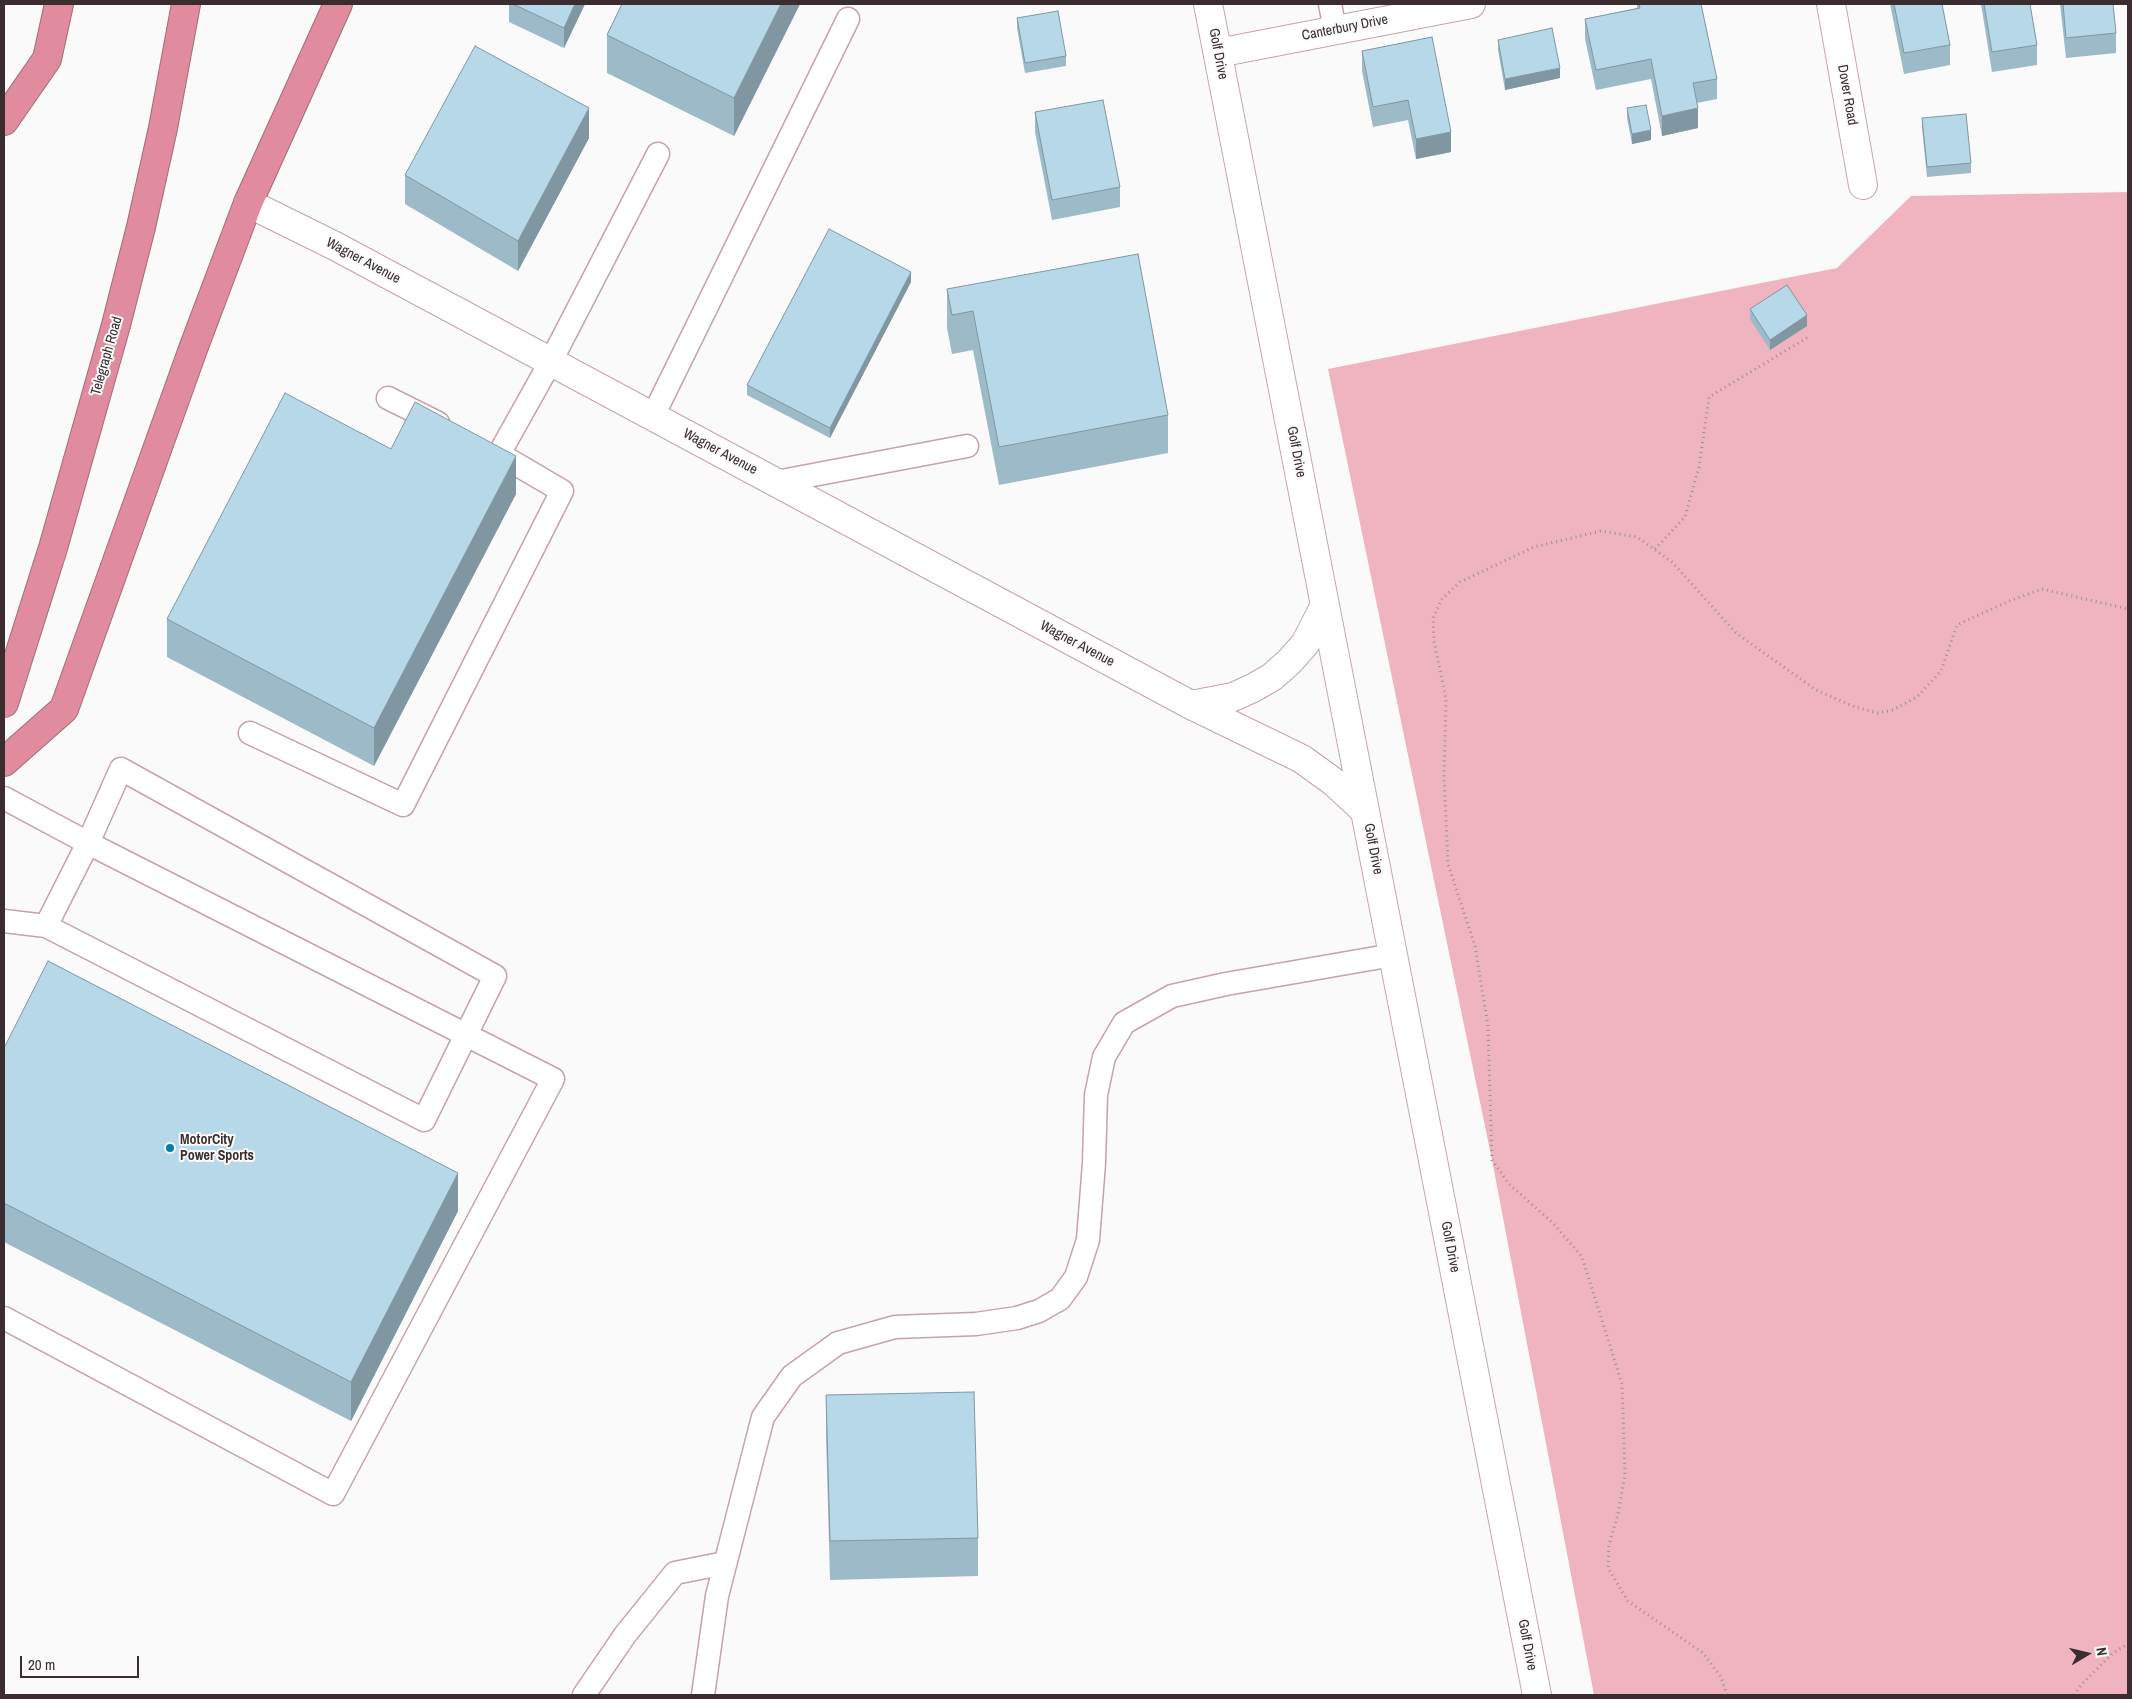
<!DOCTYPE html>
<style>
body{margin:0}
#map{position:relative;width:2132px;height:1699px;overflow:hidden;background:#fafafa;font-family:"Archivo Narrow",sans-serif}
canvas{display:block}
.frame{position:absolute;inset:0;border:5px solid #3a2c2f;pointer-events:none}
.north{position:absolute;left:2062px;top:1629px;width:50px;height:50px;-webkit-text-stroke:4px #fafafa;paint-order:stroke;rotate:81deg;font-size:14px;font-weight:700;line-height:20px;text-align:center;color:#3a2c2f}
.north::after{content:'';display:block;margin:auto;width:18px;height:22px;background:#3a2c2f;clip-path:polygon(50% 0,100% 100%,50% 72%,0 100%)}
.scale{position:absolute;left:20px;top:1656px;width:119px;height:22px;box-sizing:border-box;border:2px solid #3a2c2f;border-top:0;padding-left:6px;font-size:15px;line-height:18px;white-space:nowrap;color:#3a2c2f;-webkit-text-stroke:4px #fafafa;paint-order:stroke}
</style>
<div id="map">
<canvas width="2132" height="1699"></canvas>
<div class="frame"></div>
<div class="north">N</div>
<div class="scale">20 m</div>
</div>
<script>
const context = document.querySelector('canvas').getContext('2d');
context.lineJoin = 'round';
function paint(path, color) { context.fillStyle = color; context.fill(path, 'evenodd'); }
const toPath = rows => new Path2D(rows.map(r => 'M' + r).join(''));
function strokePath(path, color, width, dash) { context.strokeStyle = color; context.lineWidth = width; context.lineCap = dash ? 'butt' : 'round'; context.setLineDash(dash || []); context.stroke(path); }
function drawText(font, color, halo, rows, align = 'center') {
  context.font = font + ' "Archivo Narrow",sans-serif'; context.lineWidth = 4; context.setLineDash([]); context.textBaseline = 'middle'; context.strokeStyle = halo; context.fillStyle = color; for (const [text, x, y, turn = 0] of rows) {
    context.save(); context.translate(x, y); context.rotate((+turn || 0) * Math.PI / 180); context.textAlign = isNaN(turn) ? turn : align; if (halo) context.strokeText(text, 0, 0); context.fillText(text, 0, 0); context.restore();
  }
}
paint(toPath([
 [2128,192,2128,1695,1594,1695,1492,1160,1328,369,1837,268,1911,196]
]), '#f0b4c0');
const lane = toPath([
 [1330,4,1335,30],
 [388,398,438,423],
 [653,416,848,19],
 [776,482,967,446],
 [250,733,403,805,562,491,499,454,551,361,658,154],
 [4,798,88,843,553,1079,333,1494,4,1318],
 [4,921,46,926,88,843,121,769,495,976,424,1120,46,926],
 [584,1695,625,1635,675,1573,725,1563],
 [703,1695,717,1596,763,1417,792,1376,838,1343,895,1327,976,1324,1017,1318,1039,1311,1060,1299,1076,1277,1088,1240,1094,1163,1096,1095,1104,1057,1124,1023,1172,996,1226,984,1393,955]
]);
const street = toPath([
 [1208,4,1537,1695],
 [1831,4,1863,185],
 [1218,53,1471,4],
 [248,203,335,246,1191,705,1302,759,1335,783,1365,811],
 [1191,705,1233,697,1253,688,1272,677,1289,662,1305,644,1325,605]
]);
const highway = toPath([
 [4,121,47,59,59,4],
 [4,703,53,548,116,325,141,227,163,128,186,4],
 [4,762,64,709,193,349,248,203,338,4]
]);
strokePath(lane, '#c5a3a9', 25);
strokePath(street, '#c5a3a9', 30);
strokePath(highway, '#a66a77', 30);
strokePath(toPath([
 [1655,549,1685,517,1699,467,1709,397,1810,336],
 [1727,1695,1721,1677,1703,1653,1628,1601,1608,1568,1609,1545,1618,1514,1625,1475,1622,1384,1582,1257,1553,1223,1509,1184,1492,1160,1488,1026,1475,946,1448,864,1444,776,1446,699,1434,641,1433,619,1441,600,1460,582,1534,547,1601,531,1637,537,1672,562,1736,633,1816,690,1855,707,1878,713,1893,710,1917,697,1941,671,1957,625,2009,601,2042,589,2128,609],
 [2074,1695,2081,1685,2113,1653,2128,1644]
]), '#968f91', 3, [1, 4]);
strokePath(lane, '#fff', 22);
strokePath(street, '#fff', 28);
strokePath(highway, '#e08b9e', 28);
paint(toPath([
 [509,4,585,4,564,48,509,22],
 [622,4,800,4,734,136,607,73,607,35],
 [1637,4,1701,4,1717,79,1717,99,1697,103,1698,128,1662,136,1651,79,1596,90,1585,39,1585,19,1637,8],
 [1890,4,1942,4,1950,45,1950,65,1904,74],
 [1981,4,2030,4,2037,45,2037,65,1992,72],
 [2060,4,2113,4,2116,33,2116,53,2066,58],
 [1017,18,1066,56,1066,66,1025,73,1017,28],
 [1432,37,1451,152,1416,159,1408,120,1373,127,1362,71,1362,51],
 [1498,40,1560,78,1505,90,1498,50],
 [1627,108,1651,140,1632,144,1627,118],
 [1035,112,1120,187,1120,207,1052,220,1035,132],
 [1922,118,1971,163,1971,173,1927,177,1922,128],
 [589,138,518,271,405,204,405,175],
 [911,282,830,438,747,395,747,385],
 [947,289,1168,415,1168,453,999,485,973,350,952,354,947,328],
 [1750,309,1807,326,1770,350,1750,319],
 [391,449,516,494,374,766,167,657,167,619],
 [4,1048,458,1211,351,1421,4,1242],
 [826,1395,978,1538,978,1576,830,1580,826,1434]
]), '#9dbac8');
paint(toPath([
 [575,4,585,4,564,48,564,28],
 [781,4,800,4,734,136,734,98],
 [1560,68,1560,78,1505,90,1505,79],
 [589,108,589,138,518,271,518,241],
 [1698,108,1698,128,1662,136,1662,116],
 [1651,130,1651,140,1632,144,1632,134],
 [1451,132,1451,152,1416,159,1416,139],
 [911,272,911,282,830,438,830,428],
 [1807,315,1807,326,1770,350,1770,340],
 [516,456,516,494,374,766,374,728],
 [458,1173,458,1211,351,1421,351,1382]
]), '#8097a2');
const building = toPath([
 [513,4,575,4,564,28,513,4],
 [622,4,781,4,734,98,607,35,622,4],
 [1639,4,1701,4,1717,79,1693,83,1698,108,1662,116,1651,59,1596,70,1585,19,1640,8,1639,4],
 [1894,4,1942,4,1950,45,1904,53,1894,4],
 [1984,4,2030,4,2037,45,1992,52,1984,4],
 [2063,4,2113,4,2116,33,2066,38,2063,4],
 [1058,11,1066,56,1025,63,1017,18,1058,11],
 [1552,28,1560,68,1505,79,1498,40,1552,28],
 [1432,37,1451,132,1416,139,1408,100,1373,107,1362,51,1432,37],
 [475,46,589,108,518,241,405,175,475,46],
 [1103,100,1120,187,1052,200,1035,112,1103,100],
 [1646,105,1651,130,1632,134,1627,108,1646,105],
 [1966,114,1971,163,1927,167,1922,118,1966,114],
 [829,229,911,272,830,428,747,385,829,229],
 [1138,254,1168,415,999,447,973,311,952,315,947,289,1138,254],
 [1787,285,1807,315,1770,340,1750,309,1787,285],
 [285,393,391,449,415,402,516,456,374,728,167,619,285,393],
 [48,961,458,1173,351,1382,4,1203,4,1048,48,961],
 [974,1392,978,1538,830,1541,826,1395,974,1392]
]);
paint(building, '#b7d8e8');
strokePath(building, '#8097a2', 1);
for (const [x, y, r, color] of [
 [170,1148,5,"#027ea4"]
]) { const dot = new Path2D(); dot.arc(x, y, r, 0, 2 * Math.PI); context.fillStyle = color; context.fill(dot); strokePath(dot, '#fafafa', 2); }
drawText('14px', '#3a2c2f', '#fafafa', [
 ["Canterbury Drive",1345,28,-11],
 ["Golf Drive",1218,54,79],
 ["Dover Road",1847,95,80],
 ["Wagner Avenue",363,261,28],
 ["Telegraph Road",107,356,-74],
 ["Wagner Avenue",720,452,28],
 ["Golf Drive",1296,452,79],
 ["Wagner Avenue",1077,644,28],
 ["Golf Drive",1373,849,79],
 ["Golf Drive",1450,1247,79],
 ["Golf Drive",1527,1645,79]
]);
drawText('bold 14px', '#3a2c2f', '#fafafa', [
 ["MotorCity",180,1140],
 ["Power Sports",180,1156]
], 'left');
</script>
